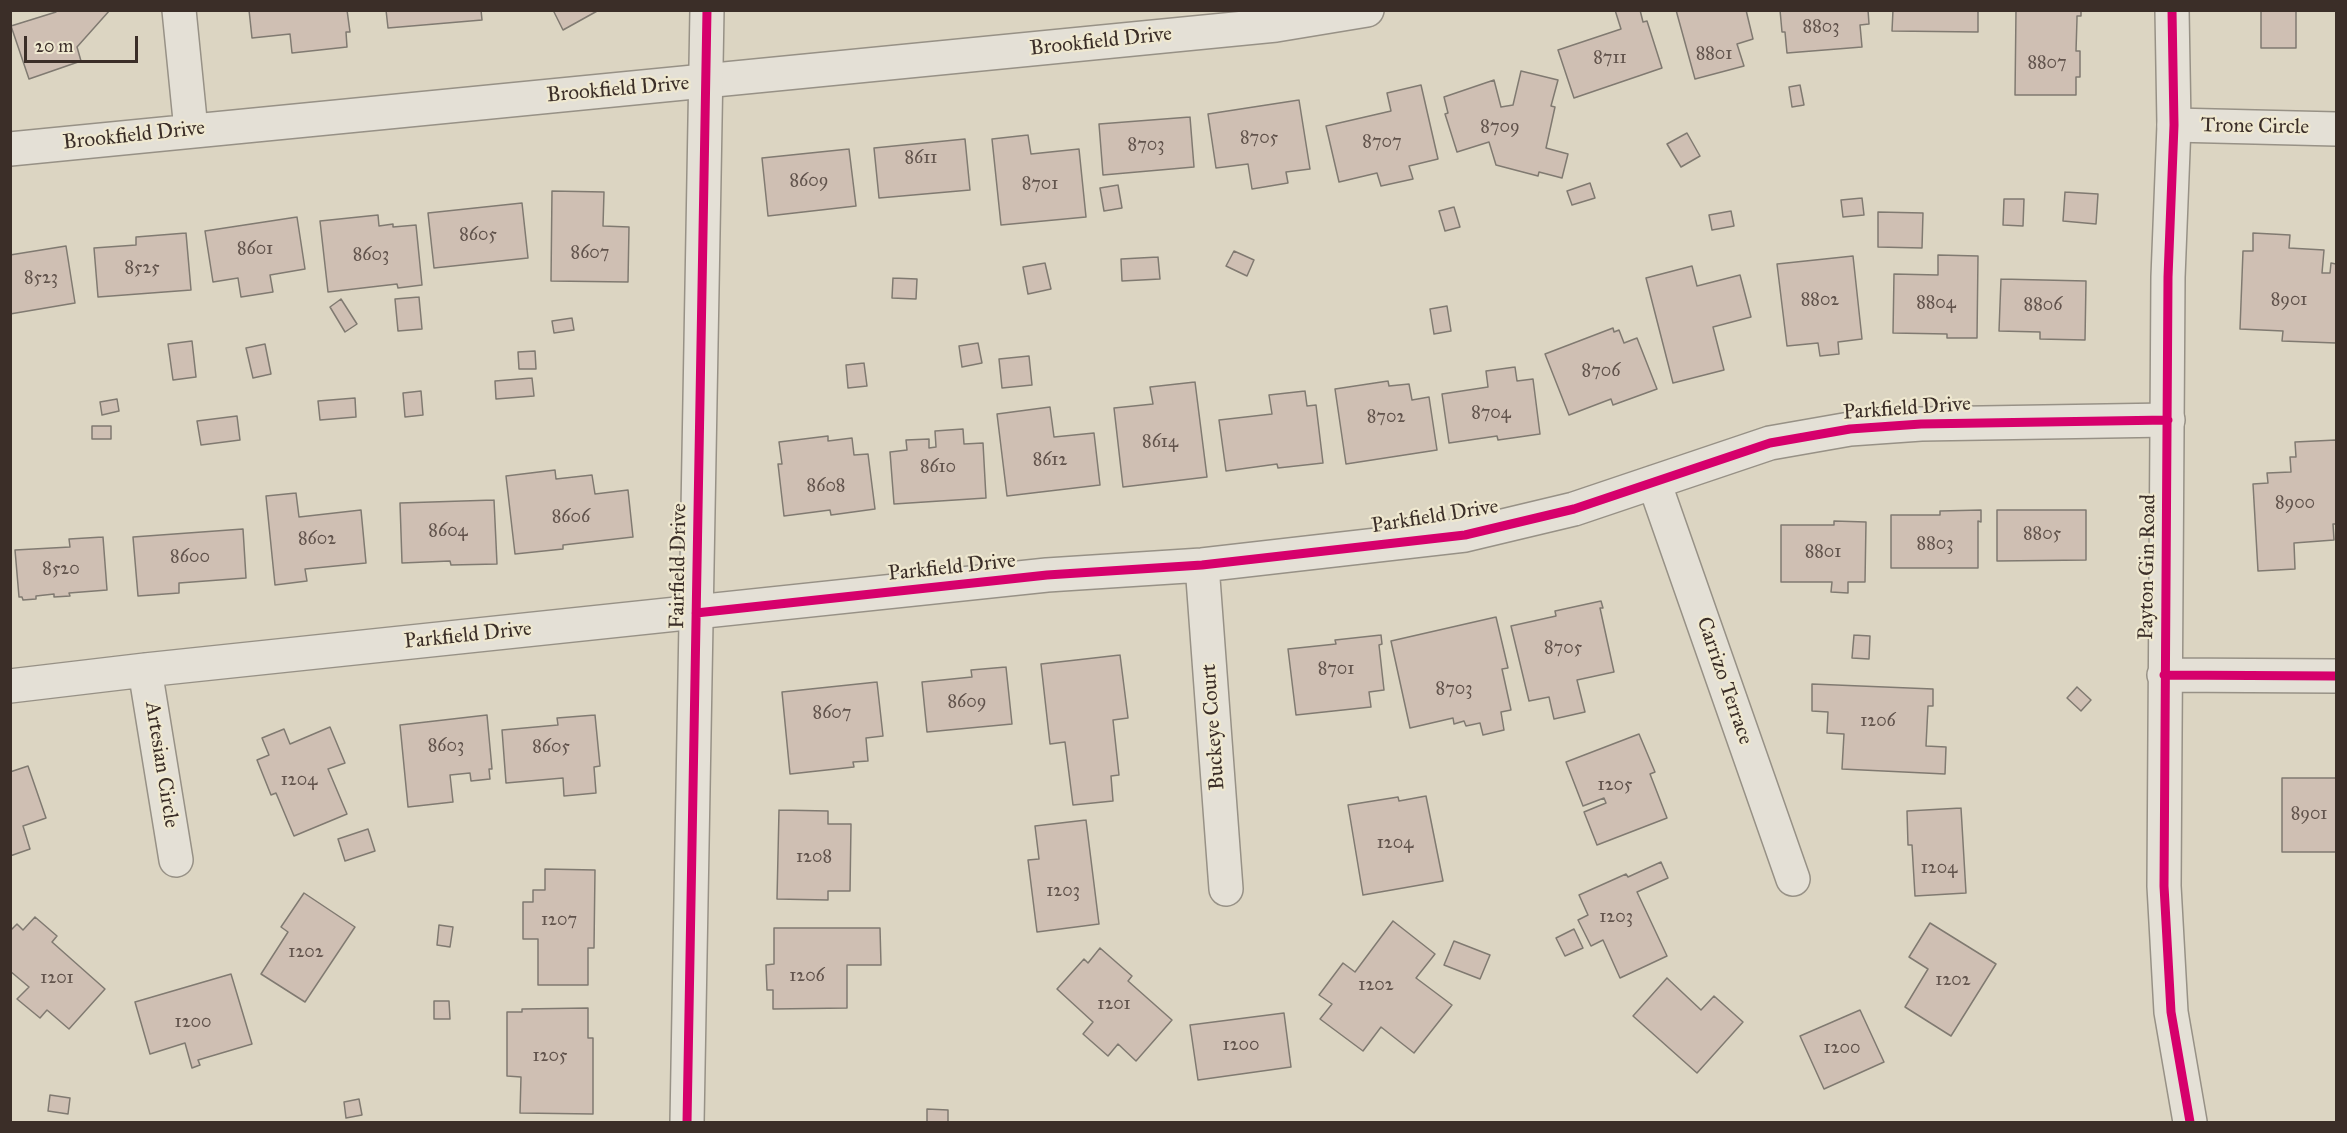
<!DOCTYPE html>
<style>
body{margin:0}
#map{position:relative;width:2347px;height:1133px;overflow:hidden;background:#dcd5c2;font-family:"IM FELL Great Primer",serif}
canvas{display:block}
.frame{position:absolute;inset:0;border:12px solid #3b2e28;pointer-events:none}
.scale{position:absolute;left:24px;top:36px;width:114px;height:27px;box-sizing:border-box;border:3px solid #3b2e28;border-top:0;padding-left:8px;font-size:18px;line-height:21px;white-space:nowrap;color:#3b2e28;-webkit-text-stroke:4px #efe8d0;paint-order:stroke}
</style>
<div id="map">
<canvas width="2347" height="1133"></canvas>
<div class="frame"></div>
<div class="scale">20 m</div>
</div>
<script>
const context = document.querySelector('canvas').getContext('2d');
context.lineJoin = 'round';
function paint(path, color) { context.fillStyle = color; context.fill(path, 'evenodd'); }
const toPath = rows => new Path2D(rows.map(r => 'M' + r).join(''));
function strokePath(path, color, width, dash) { context.strokeStyle = color; context.lineWidth = width; context.lineCap = dash ? 'butt' : 'round'; context.setLineDash(dash || []); context.stroke(path); }
function drawText(font, color, halo, rows, align = 'center') {
  context.font = font + ' "IM FELL Great Primer",serif'; context.lineWidth = 4.5; context.setLineDash([]); context.textBaseline = 'middle'; context.strokeStyle = halo; context.fillStyle = color; for (const [text, x, y, turn = 0] of rows) {
    context.save(); context.translate(x, y); context.rotate((+turn || 0) * Math.PI / 180); context.textAlign = isNaN(turn) ? turn : align; if (halo) context.strokeText(text, 0, 0); context.fillText(text, 0, 0); context.restore();
  }
}
const building = toPath([
 [55,10,110,10,77,47,81,61,29,79,11,26,56,12,55,10],
 [249,10,347,10,350,32,346,32,347,47,292,53,290,34,252,38,249,10],
 [386,10,481,10,482,20,388,28,386,10],
 [553,10,599,10,563,30,553,10],
 [1615,10,1640,10,1643,22,1647,21,1662,68,1574,98,1558,50,1621,29,1615,10],
 [1676,10,1746,10,1753,39,1737,44,1744,66,1695,79,1676,10],
 [1780,10,1868,10,1869,24,1860,25,1862,47,1787,53,1785,32,1782,32,1780,10],
 [1893,10,1978,10,1978,32,1892,31,1893,10],
 [2016,10,2081,10,2081,16,2077,16,2077,19,2076,51,2080,51,2080,77,2076,77,2076,95,2015,95,2016,10],
 [2261,10,2296,10,2296,48,2261,48,2261,10],
 [1521,71,1558,80,1551,106,1555,107,1546,148,1568,154,1562,178,1539,172,1538,176,1496,165,1489,142,1457,152,1445,114,1448,113,1444,97,1494,80,1501,107,1513,105,1521,71],
 [1421,85,1438,159,1409,166,1413,179,1381,186,1377,173,1339,182,1326,126,1391,111,1387,93,1421,85],
 [1800,85,1804,105,1792,107,1789,87,1800,85],
 [1299,100,1310,169,1286,172,1288,183,1252,189,1248,164,1216,168,1208,114,1299,100],
 [1190,117,1194,167,1103,175,1099,124,1190,117],
 [1687,133,1700,156,1681,167,1667,144,1687,133],
 [1028,135,1031,154,1079,149,1086,217,1001,225,992,139,1028,135],
 [965,139,970,190,879,198,874,148,965,139],
 [849,149,856,206,768,216,762,158,849,149],
 [1590,183,1595,198,1572,205,1567,191,1590,183],
 [1118,185,1122,208,1104,211,1100,188,1118,185],
 [552,191,604,192,603,226,629,227,628,282,551,281,552,191],
 [2065,192,2098,194,2096,224,2063,221,2065,192],
 [1862,198,1864,215,1843,217,1841,200,1862,198],
 [2004,199,2024,199,2023,226,2003,225,2004,199],
 [522,203,528,258,434,268,428,213,522,203],
 [1454,207,1460,227,1445,231,1439,211,1454,207],
 [1731,211,1734,226,1712,230,1709,215,1731,211],
 [1878,212,1923,213,1922,248,1878,247,1878,212],
 [378,215,379,226,393,224,393,227,416,225,422,285,398,288,397,284,328,292,320,221,378,215],
 [297,217,305,269,270,275,273,292,241,297,238,278,213,282,205,231,297,217],
 [186,233,191,290,98,297,94,248,136,245,136,237,186,233],
 [2253,233,2290,235,2289,248,2324,250,2322,273,2330,273,2331,263,2336,264,2336,343,2282,341,2283,331,2240,329,2243,251,2253,251,2253,233],
 [66,246,75,303,10,314,10,255,66,246],
 [1234,251,1254,260,1247,276,1226,266,1234,251],
 [1938,255,1978,256,1977,338,1947,338,1947,334,1893,333,1894,274,1938,275,1938,255],
 [1853,256,1862,339,1838,342,1839,354,1820,356,1818,343,1787,346,1777,264,1853,256],
 [1158,257,1160,279,1122,281,1121,259,1158,257],
 [1045,263,1051,289,1028,294,1023,267,1045,263],
 [1692,266,1697,286,1740,275,1751,317,1713,327,1724,370,1673,383,1646,278,1692,266],
 [893,278,917,279,916,299,892,298,893,278],
 [2001,279,2086,281,2085,340,2040,339,2040,332,1999,331,2001,279],
 [419,297,422,329,398,331,395,299,419,297],
 [341,299,357,324,345,332,330,307,341,299],
 [1447,306,1451,331,1434,334,1430,309,1447,306],
 [572,318,574,330,554,333,552,321,572,318],
 [1613,328,1614,332,1619,330,1624,343,1637,338,1657,389,1613,405,1611,399,1569,415,1545,354,1613,328],
 [192,341,196,377,173,380,168,344,192,341],
 [978,343,982,363,962,367,959,346,978,343],
 [265,344,271,374,253,378,246,348,265,344],
 [535,351,536,369,519,369,518,352,535,351],
 [1029,356,1032,385,1002,388,999,359,1029,356],
 [864,363,867,386,848,388,846,365,864,363],
 [1515,367,1517,381,1533,379,1540,434,1498,440,1497,436,1449,443,1442,394,1488,387,1486,371,1515,367],
 [532,378,534,396,496,399,495,381,532,378],
 [1388,381,1389,386,1409,384,1412,400,1429,397,1437,450,1346,464,1335,389,1388,381],
 [1195,382,1207,477,1123,487,1114,408,1153,404,1150,387,1195,382],
 [421,391,423,415,405,417,403,393,421,391],
 [1305,391,1307,406,1316,405,1323,463,1278,468,1277,464,1226,471,1219,420,1272,414,1269,395,1305,391],
 [355,398,356,417,320,420,318,401,355,398],
 [117,399,119,411,102,415,100,402,117,399],
 [1050,407,1054,437,1094,433,1100,485,1007,496,997,414,1050,407],
 [237,416,240,440,201,445,197,421,237,416],
 [92,426,111,426,111,439,92,439,92,426],
 [963,429,964,444,983,443,986,498,894,504,890,452,907,450,906,440,929,439,929,448,936,447,935,431,963,429],
 [828,436,828,441,852,438,854,455,868,454,875,509,831,515,830,510,784,516,778,464,782,464,779,442,828,436],
 [2336,440,2336,524,2333,524,2334,540,2294,543,2295,569,2258,571,2253,484,2268,483,2267,473,2291,472,2290,457,2296,457,2295,442,2336,440],
 [555,470,556,479,592,475,595,494,628,490,633,537,563,545,563,549,515,554,506,476,555,470],
 [296,493,299,517,361,510,366,563,305,569,307,581,275,585,266,496,296,493],
 [494,500,497,564,451,565,450,561,402,563,400,503,494,500],
 [1981,510,1981,522,1978,521,1978,568,1891,568,1891,515,1940,515,1940,511,1981,510],
 [1997,510,2086,510,2086,560,1997,561,1997,510],
 [1834,521,1866,522,1865,582,1848,582,1848,593,1831,592,1832,582,1781,582,1781,525,1834,525,1834,521],
 [243,529,246,578,179,583,179,593,138,596,133,537,243,529],
 [103,537,107,590,69,593,70,596,54,597,54,594,36,596,36,599,23,600,22,597,19,597,15,550,70,547,69,539,103,537],
 [1601,601,1603,608,1600,608,1614,672,1577,680,1585,712,1554,719,1549,697,1529,701,1511,626,1556,616,1555,611,1601,601],
 [1496,617,1508,668,1502,669,1511,710,1501,712,1504,730,1483,735,1480,723,1466,726,1464,721,1454,724,1453,718,1410,728,1391,641,1496,617],
 [1381,635,1382,644,1379,645,1384,690,1369,692,1371,707,1296,715,1288,649,1336,644,1335,640,1381,635],
 [1854,635,1870,636,1869,659,1852,658,1854,635],
 [1120,655,1128,718,1113,720,1119,775,1111,776,1113,801,1073,805,1065,742,1050,744,1041,664,1120,655],
 [1006,667,1012,724,927,732,922,682,972,677,971,670,1006,667],
 [877,682,883,736,866,738,868,761,853,762,854,767,790,774,782,692,877,682],
 [1812,684,1933,689,1933,706,1928,706,1926,746,1946,747,1945,774,1842,769,1844,734,1827,733,1828,712,1812,711,1812,684],
 [2077,687,2091,700,2081,711,2067,698,2077,687],
 [487,715,492,769,489,769,490,779,471,781,470,773,450,775,453,802,408,807,400,725,487,715],
 [595,715,600,766,594,767,596,793,564,796,563,778,506,783,502,730,558,725,557,718,595,715],
 [330,727,345,763,328,769,347,814,294,836,276,793,271,795,257,760,269,755,262,738,284,729,290,744,330,727],
 [1639,734,1655,772,1650,774,1667,818,1597,845,1584,812,1606,803,1604,798,1583,806,1566,762,1639,734],
 [28,766,46,818,23,826,30,849,10,856,10,772,28,766],
 [2282,778,2336,778,2336,852,2282,852,2282,778],
 [1426,796,1443,881,1363,895,1348,805,1398,797,1399,801,1426,796],
 [1961,808,1966,893,1915,896,1912,845,1908,845,1907,811,1961,808],
 [779,810,828,811,828,824,851,824,850,891,828,891,828,900,777,899,779,810],
 [1086,820,1099,924,1037,932,1028,860,1039,859,1035,826,1086,820],
 [368,829,375,851,345,861,338,839,368,829],
 [1661,862,1668,878,1637,892,1667,956,1620,978,1603,940,1591,946,1578,920,1588,915,1579,895,1626,874,1628,877,1661,862],
 [545,869,595,870,594,948,588,948,588,985,538,985,538,939,523,939,523,902,533,902,533,890,545,890,545,869],
 [304,893,355,927,305,1002,261,974,288,932,281,927,304,893],
 [35,917,57,936,52,942,105,989,69,1029,47,1010,40,1018,17,999,29,987,10,971,10,931,17,924,23,930,35,917],
 [1393,921,1435,954,1416,978,1452,1005,1414,1053,1381,1027,1363,1051,1320,1019,1332,1004,1319,995,1343,963,1355,972,1393,921],
 [1930,923,1996,964,1951,1036,1905,1007,1928,969,1909,957,1930,923],
 [439,925,453,927,450,947,437,945,439,925],
 [774,928,880,928,881,965,847,965,847,1008,773,1009,773,990,767,990,766,965,774,964,774,928],
 [1574,929,1583,948,1565,956,1556,938,1574,929],
 [1454,941,1490,955,1480,979,1444,965,1454,941],
 [1100,948,1132,976,1128,981,1172,1020,1136,1061,1118,1044,1108,1056,1083,1034,1093,1022,1057,989,1084,959,1088,963,1100,948],
 [231,974,252,1044,198,1060,200,1065,192,1068,185,1043,150,1054,135,1002,231,974],
 [1667,978,1701,1010,1714,996,1743,1022,1697,1073,1633,1016,1667,978],
 [434,1001,449,1001,450,1019,434,1019,434,1001],
 [588,1008,588,1038,593,1038,593,1114,520,1113,521,1077,507,1076,507,1012,522,1012,522,1009,588,1008],
 [1860,1010,1884,1062,1824,1089,1800,1036,1860,1010],
 [1284,1013,1291,1067,1198,1080,1190,1025,1284,1013],
 [50,1095,70,1098,68,1114,48,1111,50,1095],
 [359,1099,362,1115,346,1118,344,1102,359,1099],
 [927,1109,948,1110,948,1122,927,1122,927,1109]
]);
paint(building, '#cfbfb3');
strokePath(building, '#807a71', 1.5);
const minor = toPath([
 [179,10,191,130],
 [2174,125,2336,129],
 [10,149,1276,25,1367,10],
 [1654,482,1793,879],
 [1202,565,1226,889],
 [145,670,176,860],
 [10,686,145,670,1047,575,1202,565,1465,535,1574,509,1770,443,1850,429,1921,424,2168,420]
]);
const tertiary = toPath([
 [2172,10,2174,125,2168,277,2164,886,2171,1012,2190,1122],
 [2164,675,2336,676],
 [687,1122,707,10]
]);
strokePath(minor, '#979186', 36);
strokePath(tertiary, '#979186', 36);
strokePath(minor, '#e4e0d6', 33);
strokePath(tertiary, '#e4e0d6', 33);
strokePath(toPath([
 [2172,10,2174,125,2168,277,2164,886,2171,1012,2190,1122],
 [696,613,1047,575,1202,565,1465,535,1574,509,1770,443,1850,429,1921,424,2168,420],
 [2164,675,2336,676],
 [687,1122,707,10]
]), '#d6006c', 9);
drawText('18px', '#61534c', null, [
 ["8803",1821,28],
 ["8801",1714,55],
 ["8711",1610,59],
 ["8807",2047,64],
 ["8709",1500,128],
 ["8705",1259,139],
 ["8707",1382,143],
 ["8703",1146,146],
 ["8611",921,159],
 ["8609",809,182],
 ["8701",1040,185],
 ["8605",478,236],
 ["8601",255,250],
 ["8607",590,254],
 ["8603",371,256],
 ["8525",142,269],
 ["8523",41,279],
 ["8802",1820,301],
 ["8901",2289,301],
 ["8804",1936,304],
 ["8806",2043,306],
 ["8706",1601,372],
 ["8704",1491,414],
 ["8702",1386,418],
 ["8614",1160,443],
 ["8612",1050,461],
 ["8610",938,468],
 ["8608",826,487],
 ["8900",2295,504],
 ["8606",571,518],
 ["8604",448,532],
 ["8805",2042,535],
 ["8602",317,540],
 ["8803",1935,545],
 ["8801",1823,553],
 ["8600",190,558],
 ["8520",61,570],
 ["8705",1563,649],
 ["8701",1336,670],
 ["8703",1454,690],
 ["8609",967,703],
 ["8607",832,714],
 ["1206",1878,722],
 ["8603",446,747],
 ["8605",551,748],
 ["1204",299,781],
 ["1205",1615,786],
 ["8901",2309,815],
 ["1204",1395,844],
 ["1208",814,858],
 ["1204",1939,869],
 ["1203",1063,892],
 ["1203",1616,918],
 ["1207",559,921],
 ["1202",306,953],
 ["1206",807,977],
 ["1201",57,979],
 ["1202",1953,981],
 ["1202",1376,986],
 ["1201",1114,1005],
 ["1200",193,1023],
 ["1200",1241,1046],
 ["1200",1842,1049],
 ["1205",550,1057]
]);
drawText('21px', '#3b2e28', '#efe8d0', [
 ["Brookfield Drive",1101,42,-6],
 ["Brookfield Drive",618,90,-5],
 ["Trone Circle",2255,127,1],
 ["Brookfield Drive",134,136,-6],
 ["Parkfield Drive",1907,409,-4],
 ["Parkfield Drive",1435,517,-9],
 ["Fairfield Drive",679,566,-89],
 ["Payton Gin Road",2148,567,-89],
 ["Parkfield Drive",952,568,-6],
 ["Parkfield Drive",468,636,-6],
 ["Carrizo Terrace",1724,681,71],
 ["Buckeye Court",1214,727,-94],
 ["Artesian Circle",161,765,81]
]);
</script>
